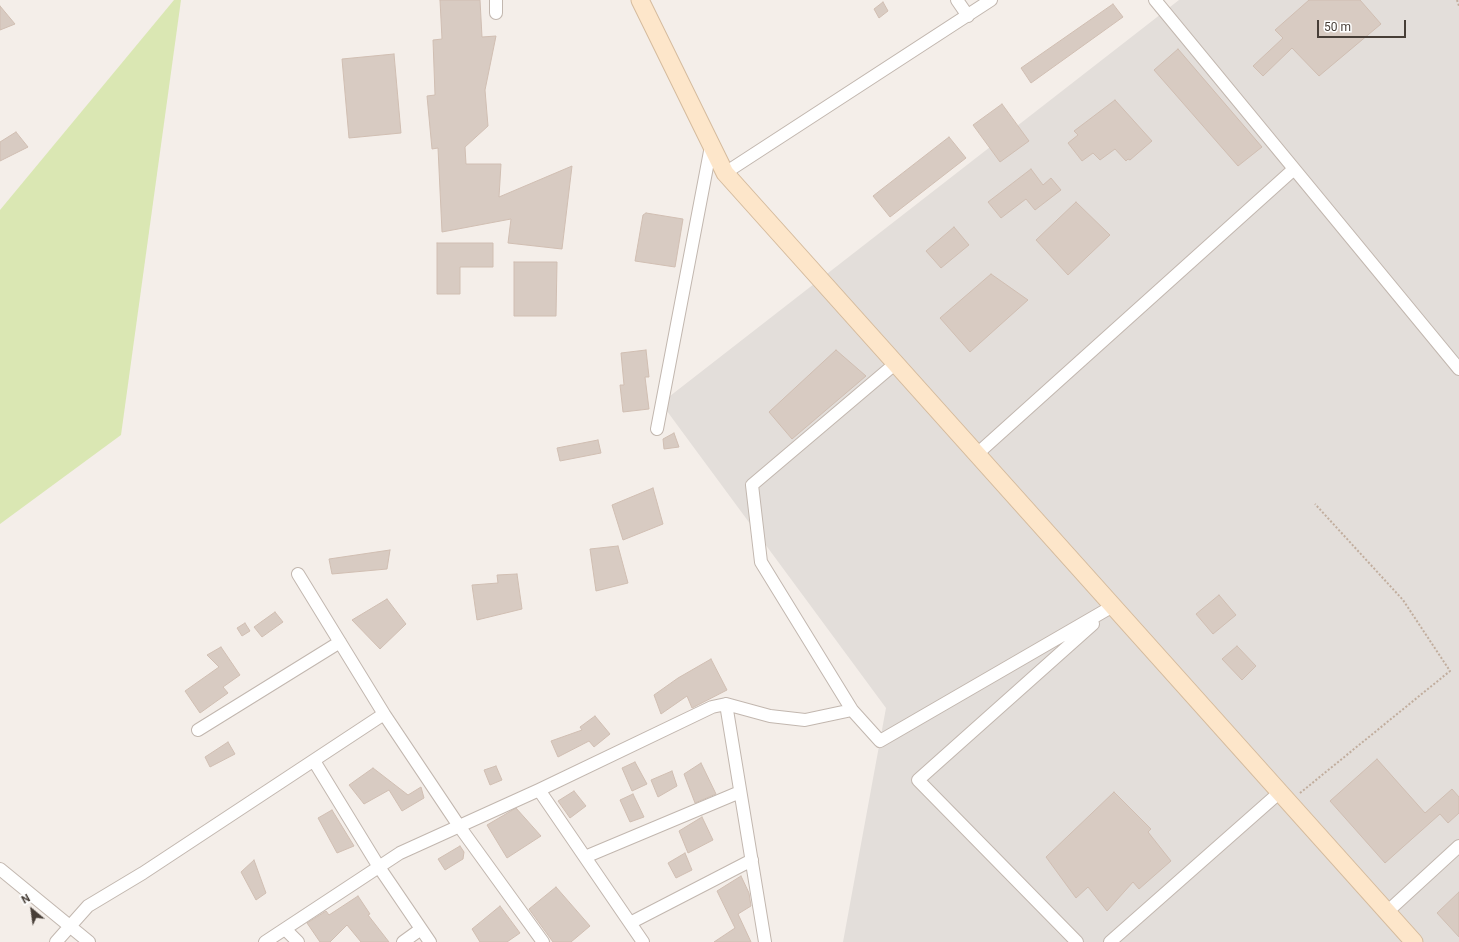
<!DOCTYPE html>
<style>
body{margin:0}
#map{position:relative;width:1459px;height:942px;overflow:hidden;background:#f4eee9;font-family:Roboto,sans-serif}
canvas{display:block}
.north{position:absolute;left:12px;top:890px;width:40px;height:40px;-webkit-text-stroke:3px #fff;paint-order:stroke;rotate:331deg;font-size:11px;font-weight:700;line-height:16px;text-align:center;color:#473e37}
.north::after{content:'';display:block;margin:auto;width:14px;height:18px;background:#473e37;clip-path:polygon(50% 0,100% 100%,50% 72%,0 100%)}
.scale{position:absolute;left:1317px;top:20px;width:89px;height:18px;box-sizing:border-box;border:2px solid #473e37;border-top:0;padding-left:5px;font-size:12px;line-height:14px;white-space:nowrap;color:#473e37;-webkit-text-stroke:3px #fff;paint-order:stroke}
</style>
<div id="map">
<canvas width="1459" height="942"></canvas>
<div class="north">N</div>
<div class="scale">50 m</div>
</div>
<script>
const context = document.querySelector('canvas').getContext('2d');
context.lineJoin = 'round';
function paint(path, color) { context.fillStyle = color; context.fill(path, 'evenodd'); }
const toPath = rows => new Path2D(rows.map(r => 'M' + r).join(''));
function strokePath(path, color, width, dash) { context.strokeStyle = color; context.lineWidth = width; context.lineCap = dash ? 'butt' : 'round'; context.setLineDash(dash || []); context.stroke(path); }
paint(toPath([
 [1179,0,1459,0,1459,942,843,942,886,708,661,403]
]), '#e3deda');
paint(toPath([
 [174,0,181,0,121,435,0,524,0,210]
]), '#dae7b3');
const building = toPath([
 [440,0,480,0,482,37,496,36,485,90,488,126,465,147,466,164,501,164,499,197,572,166,562,249,508,243,511,219,442,232,438,148,432,149,427,96,435,95,433,40,442,39,440,0],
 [1309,0,1360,0,1381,24,1319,76,1292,48,1263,76,1253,66,1283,38,1275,30,1309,0],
 [883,2,888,11,879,18,874,9,883,2],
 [1113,4,1123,17,1031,83,1021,68,1113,4],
 [0,6,15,24,0,30,0,6],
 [1178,49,1262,147,1238,166,1154,70,1178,49],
 [394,54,401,133,349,138,342,59,394,54],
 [1115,100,1152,141,1130,160,1128,159,1126,161,1115,149,1100,160,1093,153,1082,161,1068,143,1078,135,1074,131,1115,100],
 [1002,104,1029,141,1000,162,973,125,1002,104],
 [16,132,28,147,0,161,0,142,16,132],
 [949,137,966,158,890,217,873,196,949,137],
 [1031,169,1043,185,1051,178,1061,190,1035,210,1026,199,1001,218,988,202,1031,169],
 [1076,202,1110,235,1068,275,1036,240,1076,202],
 [646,213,683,219,675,267,635,261,643,215,646,213],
 [954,227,969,245,941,268,926,251,954,227],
 [437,243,493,243,493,267,460,267,460,294,437,294,437,243],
 [514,262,557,262,556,316,514,316,514,262],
 [991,274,1028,300,970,352,940,318,991,274],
 [646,350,649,377,645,377,649,409,623,412,620,385,624,385,621,353,646,350],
 [836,350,866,376,792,439,769,412,836,350],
 [674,433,679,447,664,449,663,439,674,433],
 [598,440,601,453,560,461,557,448,598,440],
 [653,488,663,524,623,540,612,505,653,488],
 [618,546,628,583,596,591,590,549,618,546],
 [390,550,387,569,332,574,329,559,390,550],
 [517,574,522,609,477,620,472,585,498,583,497,575,517,574],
 [1219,595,1236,615,1213,634,1196,614,1219,595],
 [387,599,406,624,380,649,352,620,387,599],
 [275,612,283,622,262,637,254,627,275,612],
 [245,623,250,631,242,636,237,628,245,623],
 [1237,646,1256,666,1242,680,1222,659,1237,646],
 [221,647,240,675,223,687,228,693,200,713,185,691,219,667,207,655,221,647],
 [711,659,727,690,692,708,687,696,661,714,654,695,678,678,711,659],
 [595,716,610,734,594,747,589,741,558,757,551,741,582,730,580,727,595,716],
 [228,742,235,754,210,767,205,757,228,742],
 [1377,759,1425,813,1452,789,1459,797,1459,813,1448,823,1440,814,1385,863,1330,801,1377,759],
 [635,762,647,784,632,791,622,768,635,762],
 [701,763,716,794,695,803,684,774,701,763],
 [496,766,502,780,490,785,484,770,496,766],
 [373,768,408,795,421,787,424,798,402,811,389,790,364,804,349,785,373,768],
 [672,771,677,786,658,797,651,780,672,771],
 [574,791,586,806,570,818,558,801,574,791],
 [1114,792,1151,829,1148,832,1171,861,1139,889,1133,882,1107,911,1088,887,1076,898,1046,857,1114,792],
 [633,794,644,817,630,822,620,800,633,794],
 [516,808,541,836,507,858,487,825,516,808],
 [332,810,354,846,337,853,318,818,332,810],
 [702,817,713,840,688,853,679,831,702,817],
 [460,846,464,852,463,859,445,870,438,859,460,846],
 [685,853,692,870,676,878,668,863,685,853],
 [254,860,266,893,256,900,241,872,254,860],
 [741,876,749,893,751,906,738,914,751,942,714,942,735,928,717,891,741,876],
 [556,887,590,926,571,942,553,942,529,909,556,887],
 [1459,892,1459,937,1437,913,1459,892],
 [358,896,370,914,368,915,389,942,361,942,347,925,330,942,320,942,307,923,326,911,329,915,358,896],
 [500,906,520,933,507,942,480,942,472,929,500,906]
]);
paint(building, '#d8cbc2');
strokePath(building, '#d0beb2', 1);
const street = toPath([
 [496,0,496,13],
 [957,0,968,16],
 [1155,0,1459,369],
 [725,173,991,0],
 [896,363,752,485,761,562,852,710,880,741,1113,606],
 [657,429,711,146],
 [977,454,1294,169],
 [298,574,384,714],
 [726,704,765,942],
 [198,730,340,642],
 [314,761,379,867,430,942],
 [539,790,643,942],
 [585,857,740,792],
 [0,869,89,942],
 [1387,912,1459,846],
 [630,923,752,860],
 [285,929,298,942],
 [56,942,88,906,143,873,384,714,459,826,543,942],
 [265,942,400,853,539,790,712,707,726,704,770,716,805,720,852,710],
 [403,942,421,929],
 [1077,942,918,780,1093,624],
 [1110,942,1280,792]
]);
const secondary = toPath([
 [640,0,725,173,1414,942]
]);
strokePath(street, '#c2b7af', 14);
strokePath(secondary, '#d5bb9d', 19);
strokePath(toPath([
 [1457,0,1459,6],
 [1300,793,1450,671,1403,600,1315,504]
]), '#c1ad9d', 2, [2, 2]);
strokePath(street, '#fff', 12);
strokePath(secondary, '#fde6ca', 17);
</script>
